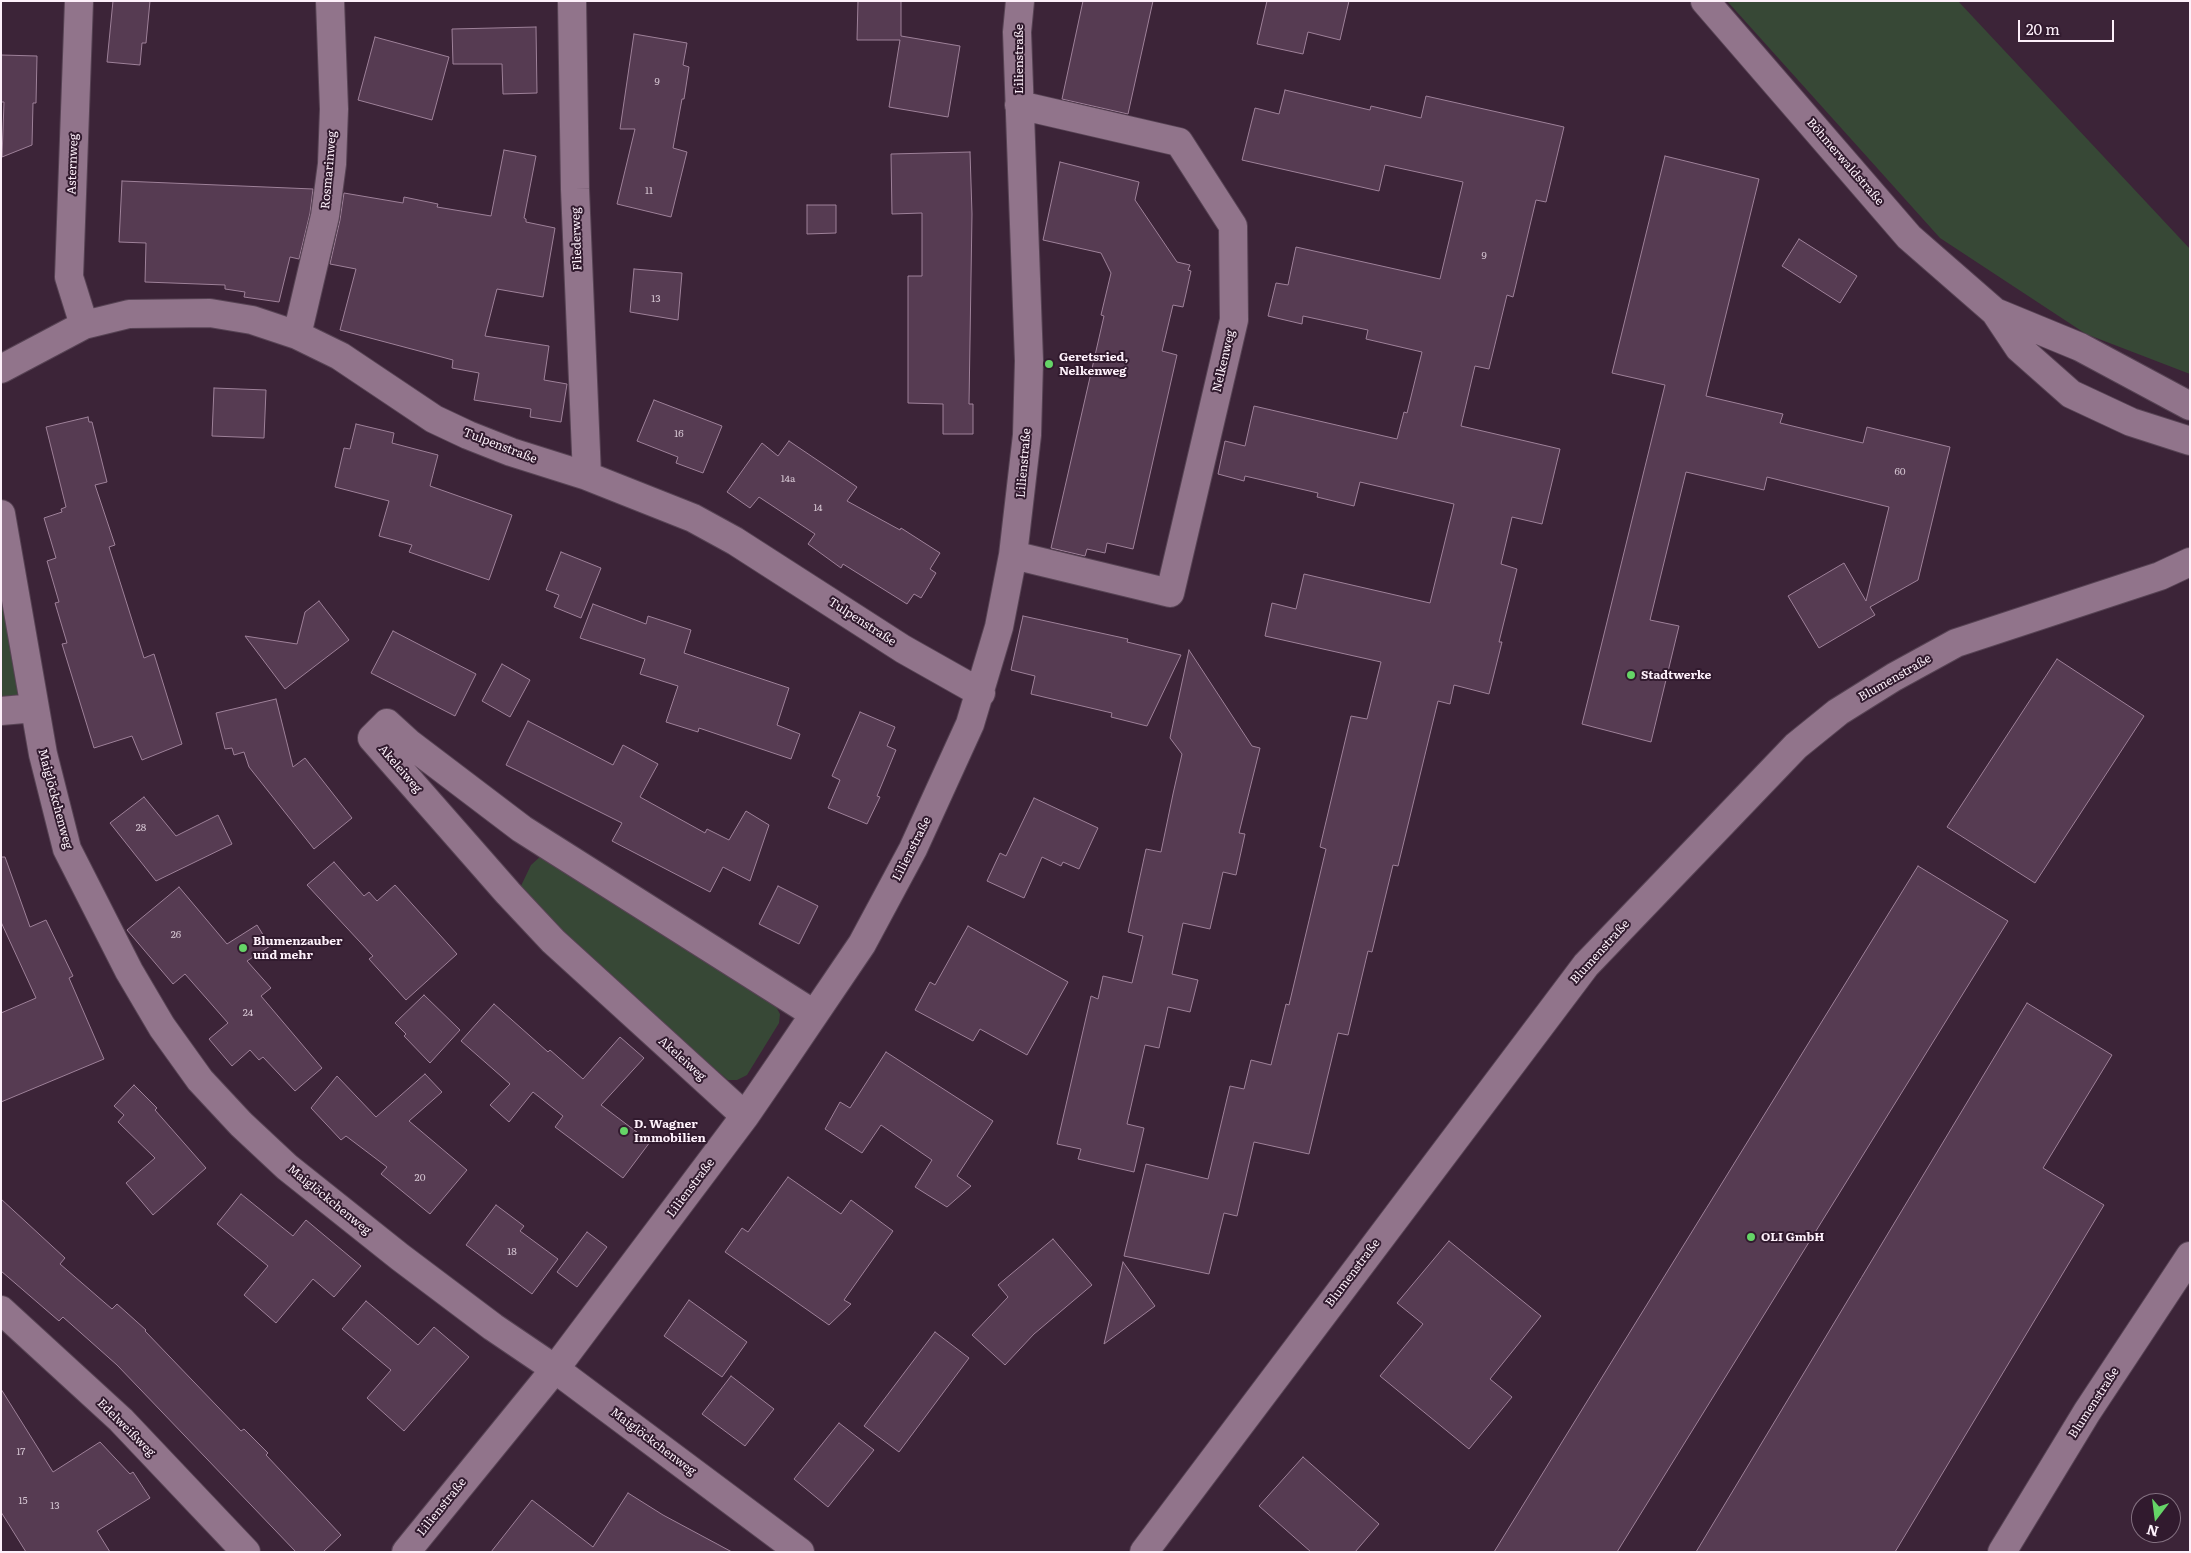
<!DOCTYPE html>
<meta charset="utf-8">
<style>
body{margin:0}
#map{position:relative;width:2191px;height:1553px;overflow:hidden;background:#3c2438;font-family:Literata,serif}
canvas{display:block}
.frame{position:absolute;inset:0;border:2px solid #fdf0fa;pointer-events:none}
.north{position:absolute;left:2131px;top:1493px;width:50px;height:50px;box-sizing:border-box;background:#311a2e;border:1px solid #837080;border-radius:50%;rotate:195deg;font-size:14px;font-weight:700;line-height:20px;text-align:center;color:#fdf0fa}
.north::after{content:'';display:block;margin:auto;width:18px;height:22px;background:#65d467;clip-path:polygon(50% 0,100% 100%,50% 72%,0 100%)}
.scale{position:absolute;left:2018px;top:20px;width:96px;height:22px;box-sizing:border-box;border:2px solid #fdf0fa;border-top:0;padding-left:6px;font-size:15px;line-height:18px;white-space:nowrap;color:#fdf0fa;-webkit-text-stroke:4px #311a2e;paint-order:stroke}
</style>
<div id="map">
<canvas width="2191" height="1553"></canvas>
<div class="frame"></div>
<div class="north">N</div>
<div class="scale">20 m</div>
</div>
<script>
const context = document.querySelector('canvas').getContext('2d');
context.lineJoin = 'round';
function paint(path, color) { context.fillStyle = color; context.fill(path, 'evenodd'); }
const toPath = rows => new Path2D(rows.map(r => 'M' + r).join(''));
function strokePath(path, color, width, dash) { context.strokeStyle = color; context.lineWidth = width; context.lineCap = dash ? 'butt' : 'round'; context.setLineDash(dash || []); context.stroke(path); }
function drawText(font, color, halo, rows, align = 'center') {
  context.font = font + ' Literata,serif'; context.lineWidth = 4; context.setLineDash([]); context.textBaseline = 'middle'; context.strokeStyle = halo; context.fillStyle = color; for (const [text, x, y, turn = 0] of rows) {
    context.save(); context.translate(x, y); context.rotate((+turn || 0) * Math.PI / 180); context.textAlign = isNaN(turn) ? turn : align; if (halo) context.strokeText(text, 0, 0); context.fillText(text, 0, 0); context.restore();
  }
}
paint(toPath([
 [1727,1,1958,1,2190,249,2190,374,2086,334,1940,238],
 [1,576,23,687,17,695,1,698],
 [542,855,774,1003,780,1014,779,1023,747,1075,737,1080,728,1080,664,1026,519,890,531,865]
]), '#374836');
const building = toPath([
 [113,1,150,1,146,43,142,43,140,65,107,62,113,1],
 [858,1,901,1,901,36,960,46,948,117,889,107,900,40,857,40,858,1],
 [1083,1,1153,1,1128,114,1062,99,1083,1],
 [1267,1,1349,1,1340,40,1308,32,1303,54,1257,44,1267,1],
 [536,27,537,93,503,94,502,64,453,64,452,29,536,27],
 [634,34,687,43,683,65,689,67,684,99,682,99,673,148,687,152,671,217,617,204,635,129,620,129,634,34],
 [375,37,449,57,432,120,358,100,375,37],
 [1,55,37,56,36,103,33,103,32,145,2,157,4,102,1,102,1,55],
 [1285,90,1370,110,1371,106,1421,118,1426,96,1564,127,1546,202,1536,200,1513,297,1507,295,1489,369,1475,366,1461,426,1560,449,1542,524,1512,517,1501,564,1517,569,1499,642,1502,642,1489,694,1454,685,1450,704,1438,701,1398,866,1393,865,1372,952,1368,951,1348,1035,1338,1033,1309,1154,1254,1142,1237,1216,1224,1213,1209,1274,1124,1256,1146,1164,1208,1179,1230,1086,1244,1089,1251,1060,1271,1065,1286,1004,1289,1005,1326,849,1320,847,1351,716,1367,719,1381,662,1265,636,1272,603,1296,609,1304,574,1430,603,1454,504,1360,482,1354,506,1317,497,1318,493,1245,476,1244,481,1218,474,1225,441,1245,446,1254,406,1397,439,1404,412,1407,413,1422,352,1366,339,1368,330,1303,316,1302,324,1268,316,1276,283,1288,285,1296,247,1440,279,1463,182,1385,165,1379,191,1242,160,1255,108,1279,114,1285,90],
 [504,150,536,156,524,218,526,219,526,222,555,228,543,297,497,289,485,336,549,346,544,380,567,384,561,422,530,417,531,409,474,400,479,373,452,368,453,360,340,330,356,269,330,264,340,220,344,193,403,203,404,197,438,204,437,207,491,216,504,150],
 [970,152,972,214,969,404,973,404,973,434,943,434,943,404,908,403,908,276,922,276,922,213,892,214,891,154,970,152],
 [1665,156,1759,179,1706,396,1783,414,1780,423,1863,443,1867,427,1950,447,1918,580,1870,607,1875,615,1819,648,1788,596,1844,563,1866,601,1889,507,1767,477,1764,490,1686,472,1650,620,1679,626,1651,742,1582,724,1665,385,1612,373,1665,156],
 [1060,162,1139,182,1135,200,1177,262,1190,265,1188,270,1191,271,1183,307,1173,305,1162,351,1177,355,1133,549,1107,543,1105,553,1087,549,1085,556,1051,548,1104,316,1101,315,1111,273,1101,253,1043,240,1060,162],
 [122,181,313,189,310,213,299,259,290,257,279,302,244,297,245,292,225,289,225,285,145,282,146,243,119,242,122,181],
 [807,205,836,205,836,233,807,234,807,205],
 [1799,239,1857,276,1840,303,1782,266,1799,239],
 [634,269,682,273,678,320,630,312,634,269],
 [214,388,266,390,264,438,212,436,214,388],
 [654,400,722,426,703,473,676,463,678,457,637,441,654,400],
 [88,417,89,422,92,422,107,482,95,485,115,545,109,547,144,658,154,654,182,744,142,760,132,736,94,748,62,644,67,643,55,603,59,602,47,561,56,558,44,518,62,512,61,509,66,507,46,427,88,417],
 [356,424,394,433,392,443,438,455,430,486,512,515,489,580,409,552,412,545,379,536,389,501,335,487,344,448,350,449,356,424],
 [789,441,857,487,847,501,900,530,901,528,940,553,930,569,936,573,921,598,914,594,907,604,843,564,841,568,808,544,815,534,759,497,750,508,727,492,762,443,778,456,789,441],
 [561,552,601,568,581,618,554,607,559,595,546,590,561,552],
 [319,601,349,640,285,689,245,636,297,644,305,612,319,601],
 [593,604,646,624,648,616,691,630,684,653,789,688,777,725,800,734,791,759,699,728,698,732,666,722,678,686,640,674,645,659,580,638,593,604],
 [1023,616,1128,639,1127,642,1181,655,1147,726,1111,717,1112,713,1031,694,1035,676,1011,670,1023,616],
 [393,631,476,674,455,716,371,673,393,631],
 [1189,650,1252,746,1260,748,1239,833,1245,834,1236,875,1223,872,1210,929,1183,923,1172,974,1198,980,1190,1012,1168,1007,1159,1048,1145,1045,1127,1124,1144,1128,1134,1172,1078,1159,1081,1149,1057,1144,1091,996,1098,999,1103,976,1132,983,1143,936,1128,932,1146,849,1161,852,1173,794,1182,754,1170,738,1189,650],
 [2057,659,2144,716,2035,883,1947,827,2057,659],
 [502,664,530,680,510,717,482,701,502,664],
 [276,699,293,767,305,758,352,818,314,849,249,767,244,752,234,755,232,748,225,749,216,713,276,699],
 [860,712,895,727,887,746,896,750,877,796,880,797,867,824,828,808,840,780,832,776,860,712],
 [528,721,613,765,623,745,658,764,640,797,705,833,707,829,729,840,746,811,769,825,750,881,723,867,710,892,612,841,622,823,506,765,528,721],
 [144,797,176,836,218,815,232,844,156,881,110,823,144,797],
 [1034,798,1098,828,1079,869,1063,862,1061,866,1042,857,1024,898,987,881,1000,853,1006,856,1034,798],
 [1,857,5,857,30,927,46,920,73,976,69,978,104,1059,1,1102,1,1013,36,998,1,922,1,857],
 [334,862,364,896,369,892,377,901,395,885,457,954,406,1000,369,959,373,956,307,885,334,862],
 [1918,866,2008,921,1617,1552,1494,1552,1918,866],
 [778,886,818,906,799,944,759,924,778,886],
 [179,887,227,944,257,925,270,946,247,961,271,988,261,996,322,1068,295,1091,263,1057,259,1060,250,1050,232,1066,209,1039,228,1023,185,974,173,984,127,930,179,887],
 [968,926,1068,982,1027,1055,980,1029,973,1041,915,1010,930,982,935,985,968,926],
 [424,995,460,1030,430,1063,404,1036,406,1034,395,1023,424,995],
 [2027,1003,2112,1055,2043,1168,2104,1205,1895,1552,1696,1552,2027,1003],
 [494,1004,548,1052,550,1050,583,1079,620,1037,644,1058,601,1105,650,1142,623,1178,555,1127,563,1116,533,1092,509,1122,490,1105,510,1084,461,1041,494,1004],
 [886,1052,993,1121,957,1176,971,1186,947,1207,915,1187,932,1160,881,1125,862,1153,825,1129,840,1102,850,1108,886,1052],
 [425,1074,442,1092,409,1121,467,1170,430,1214,381,1174,387,1167,346,1136,341,1140,311,1108,337,1076,376,1117,425,1074],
 [134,1085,157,1108,155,1110,206,1168,153,1215,126,1183,155,1158,118,1122,124,1115,114,1106,134,1085],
 [788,1177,841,1214,851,1200,893,1231,844,1300,851,1304,829,1325,725,1252,742,1228,748,1232,788,1177],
 [241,1194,293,1236,306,1220,361,1266,334,1297,313,1279,276,1323,244,1295,268,1266,217,1224,241,1194],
 [1,1199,65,1258,60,1264,112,1309,117,1304,146,1330,145,1331,241,1431,244,1429,268,1453,266,1455,341,1535,323,1552,296,1552,117,1365,63,1317,59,1321,1,1271,1,1199],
 [496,1205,524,1226,520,1231,558,1259,532,1294,466,1245,496,1205],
 [587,1232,607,1247,577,1287,557,1272,587,1232],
 [1053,1239,1092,1285,1034,1334,1005,1365,972,1335,1008,1297,998,1285,1053,1239],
 [1449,1241,1541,1316,1490,1379,1512,1397,1469,1449,1380,1376,1423,1324,1397,1303,1449,1241],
 [1123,1262,1155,1306,1104,1344,1123,1262],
 [689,1300,747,1342,722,1377,664,1336,689,1300],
 [366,1301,418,1345,434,1327,469,1357,404,1431,367,1398,391,1370,342,1329,366,1301],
 [935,1332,969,1358,899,1452,864,1426,935,1332],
 [731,1376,774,1409,745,1446,702,1414,731,1376],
 [1,1389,53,1472,100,1442,130,1474,133,1472,150,1498,97,1531,110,1552,26,1552,1,1512,1,1389],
 [839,1423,874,1450,828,1507,794,1479,839,1423],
 [1303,1457,1379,1524,1355,1552,1311,1552,1259,1506,1303,1457],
 [628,1493,663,1515,732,1552,491,1552,532,1500,593,1547,628,1493]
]);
paint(building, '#563b52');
strokePath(building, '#9e8199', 1);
const street = toPath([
 [79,1,69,277,84,325],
 [572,1,575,189,587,476],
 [297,335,325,216,332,164,334,109,330,1],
 [1,369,84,325,129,314,210,313,252,320,297,335,340,356,434,419,468,435,511,452,587,476,693,518,735,541,903,649,981,693],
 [1,514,43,754,67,849,129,971,162,1027,200,1080,241,1124,287,1167,400,1257,493,1327,555,1369,800,1552],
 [1013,555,1170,593,1234,320,1233,226,1179,142,1019,105],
 [1,711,35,708],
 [745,1116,553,941,508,893,372,738,387,723,410,744,522,829,814,1014],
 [1,1310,121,1420,246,1552],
 [406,1552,555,1369,745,1116,782,1062,862,944,913,849,970,724,999,627,1013,555,1027,435,1029,361,1017,32,1020,1],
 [1144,1552,1586,965,1796,746,1838,712,1894,677,1956,643,2160,576,2190,562],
 [2002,1552,2087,1412,2190,1256]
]);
const secondary = toPath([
 [1705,1,1909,237,1995,312,2019,348,2071,394,2131,422,2190,441],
 [1995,312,2080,347,2190,406]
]);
strokePath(street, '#574354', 30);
strokePath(secondary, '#574354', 30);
strokePath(street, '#91748b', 28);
strokePath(secondary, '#91748b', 28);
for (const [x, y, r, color] of [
 [1049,364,5,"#65d467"],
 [1631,675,5,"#65d467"],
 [243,948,5,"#65d467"],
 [624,1131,5,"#65d467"],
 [1751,1237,5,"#65d467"]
]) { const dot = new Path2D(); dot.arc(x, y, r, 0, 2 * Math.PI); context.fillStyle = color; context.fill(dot); strokePath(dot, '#311a2e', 2); }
drawText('10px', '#d3c3d0', null, [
 ["9",657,82],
 ["11",649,191],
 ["9",1484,256],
 ["13",656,299],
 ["16",679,434],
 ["60",1900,472],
 ["14a",788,479],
 ["14",818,508],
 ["28",141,828],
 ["26",176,935],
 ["24",248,1013],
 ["20",420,1178],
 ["18",512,1252],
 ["17",21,1452],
 ["15",23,1501],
 ["13",55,1506]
]);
drawText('12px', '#fdf0fa', '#311a2e', [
 ["Lilienstraße",1019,59,-90],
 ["Böhmerwaldstraße",1845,162,49],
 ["Asternweg",73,164,-88],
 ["Rosmarinweg",329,170,-85],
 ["Fliederweg",577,239,-92],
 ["Nelkenweg",1224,361,-77],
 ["Tulpenstraße",500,446,21],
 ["Lilienstraße",1024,463,-85],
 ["Tulpenstraße",862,622,33],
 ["Blumenstraße",1895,678,-30],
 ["Akeleiweg",400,769,49],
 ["Maiglöckchenweg",55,799,75],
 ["Lilienstraße",912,849,-63],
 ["Blumenstraße",1600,952,-48],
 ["Akeleiweg",682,1059,42],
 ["Lilienstraße",691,1188,-53],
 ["Maiglöckchenweg",329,1200,39],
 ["Blumenstraße",1353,1273,-53],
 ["Blumenstraße",2094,1403,-57],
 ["Edelweißweg",126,1428,45],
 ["Maiglöckchenweg",653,1442,37],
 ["Lilienstraße",442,1507,-51]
]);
drawText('bold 12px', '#fdf0fa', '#311a2e', [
 ["Geretsried,",1059,357],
 ["Nelkenweg",1059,371],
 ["Stadtwerke",1641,675],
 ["Blumenzauber",253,941],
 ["und mehr",253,955],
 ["D. Wagner",634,1124],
 ["Immobilien",634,1138],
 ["OLI GmbH",1761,1237]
], 'left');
</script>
